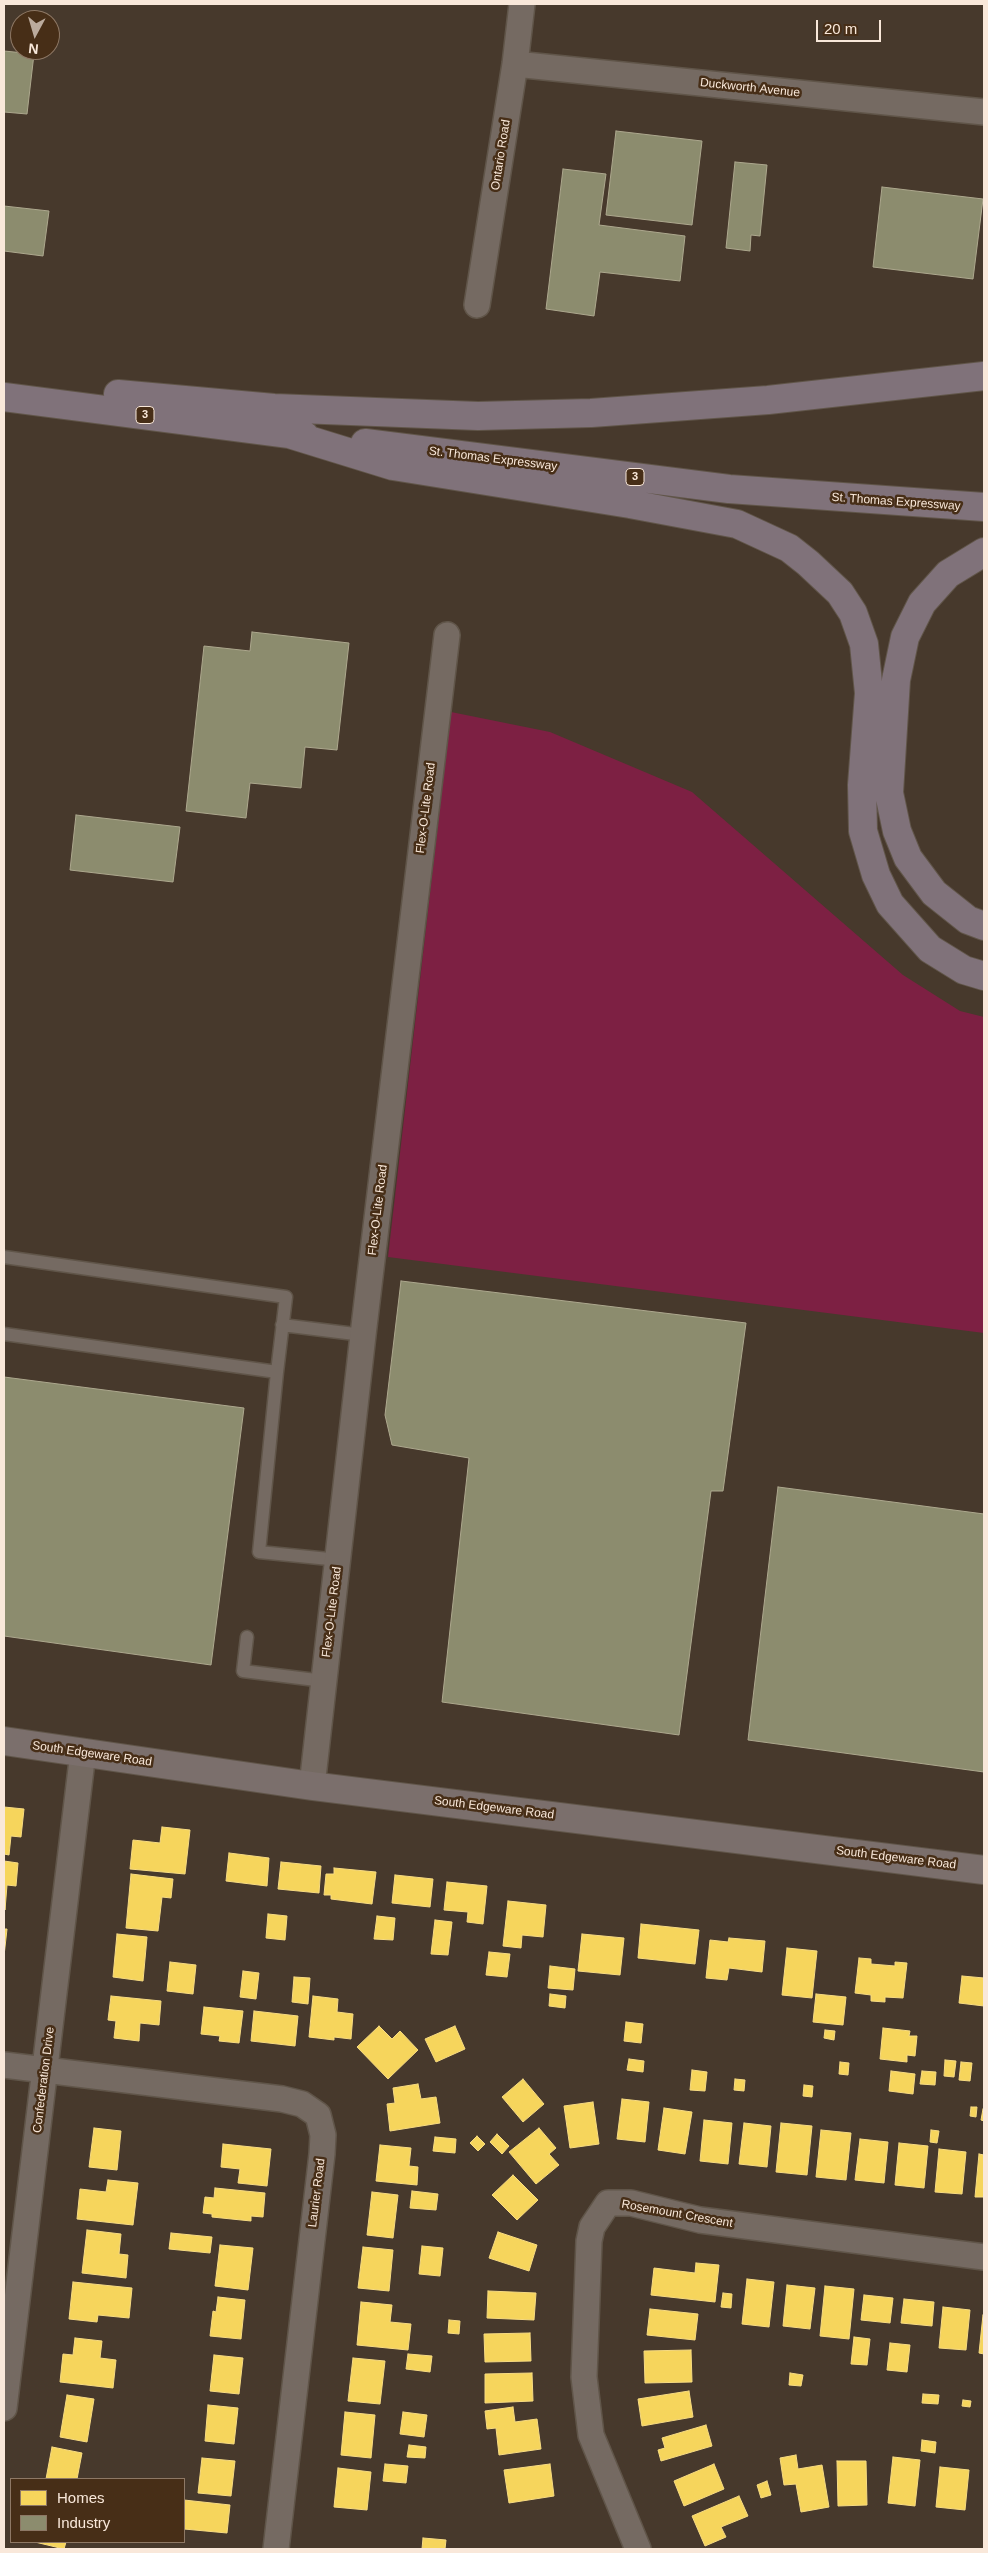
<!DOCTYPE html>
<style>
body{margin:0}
#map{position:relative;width:988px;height:2553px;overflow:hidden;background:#47392c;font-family:Helvetica,sans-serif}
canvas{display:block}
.frame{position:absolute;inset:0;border:5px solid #f9e8da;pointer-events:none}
.legend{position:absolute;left:10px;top:2478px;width:175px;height:65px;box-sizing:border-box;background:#472e17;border:1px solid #8e7865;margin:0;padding:6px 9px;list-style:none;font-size:15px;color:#f9e8da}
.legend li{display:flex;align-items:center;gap:10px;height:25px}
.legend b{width:25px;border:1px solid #8e7865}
.north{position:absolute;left:10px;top:10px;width:50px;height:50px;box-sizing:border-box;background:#472e17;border:1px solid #8e7865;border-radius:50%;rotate:186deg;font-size:14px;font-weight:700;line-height:20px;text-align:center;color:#f9e8da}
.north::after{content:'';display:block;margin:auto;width:18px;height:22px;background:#bbab9d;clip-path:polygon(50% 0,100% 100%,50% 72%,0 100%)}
.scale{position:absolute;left:816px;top:20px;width:65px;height:22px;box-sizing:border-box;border:2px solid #f9e8da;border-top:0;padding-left:6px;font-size:15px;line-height:18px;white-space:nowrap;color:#f9e8da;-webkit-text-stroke:4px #472e17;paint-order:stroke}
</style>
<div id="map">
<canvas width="988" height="2553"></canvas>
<div class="frame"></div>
<ul class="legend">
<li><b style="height:14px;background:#f6d55c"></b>Homes</li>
<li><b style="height:14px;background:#8c8c6e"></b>Industry</li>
</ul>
<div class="north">N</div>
<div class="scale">20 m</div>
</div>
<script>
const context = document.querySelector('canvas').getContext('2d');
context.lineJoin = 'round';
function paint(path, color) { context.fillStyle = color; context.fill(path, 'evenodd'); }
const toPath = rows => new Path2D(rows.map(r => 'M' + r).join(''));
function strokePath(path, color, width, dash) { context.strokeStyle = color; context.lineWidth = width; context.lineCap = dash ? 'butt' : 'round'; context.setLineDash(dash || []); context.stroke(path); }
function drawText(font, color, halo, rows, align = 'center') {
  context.font = font + ' Helvetica,sans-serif'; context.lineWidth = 5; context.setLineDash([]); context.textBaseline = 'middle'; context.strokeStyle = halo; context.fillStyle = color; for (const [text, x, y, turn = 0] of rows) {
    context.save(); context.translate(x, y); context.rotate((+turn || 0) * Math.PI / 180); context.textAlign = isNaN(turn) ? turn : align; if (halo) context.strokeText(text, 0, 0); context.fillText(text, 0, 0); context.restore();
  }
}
paint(toPath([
 [451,712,550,732,692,792,903,975,960,1011,984,1017,984,1333,388,1257]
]), '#7d2043');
const homes = toPath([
 [4,1807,24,1809,21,1837,11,1836,9,1855,4,1854,4,1807],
 [162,1827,190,1830,185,1874,130,1869,133,1840,160,1843,162,1827],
 [229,1853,269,1858,267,1886,226,1881,229,1853],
 [4,1861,18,1863,16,1886,7,1885,5,1910,4,1861],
 [281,1862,321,1866,319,1893,278,1889,281,1862],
 [334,1868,376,1872,372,1904,331,1899,331,1895,324,1895,326,1874,334,1874,334,1868],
 [131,1874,173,1879,171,1898,162,1897,158,1931,126,1928,131,1874],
 [395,1875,433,1879,430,1907,392,1903,395,1875],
 [447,1882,487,1886,483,1924,467,1922,468,1912,444,1910,447,1882],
 [508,1901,546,1905,543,1937,522,1935,521,1948,503,1946,508,1901],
 [268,1914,287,1916,285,1940,266,1938,268,1914],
 [377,1916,395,1918,393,1940,374,1939,377,1916],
 [435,1920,452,1922,448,1955,431,1954,435,1920],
 [641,1924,699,1930,695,1964,638,1958,641,1924],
 [4,1929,7,1929,4,1956,4,1929],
 [117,1934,147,1937,143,1981,113,1977,117,1934],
 [582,1934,624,1938,620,1975,578,1971,582,1934],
 [729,1938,765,1941,762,1972,729,1968,727,1980,706,1978,710,1940,728,1942,729,1938],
 [787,1948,817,1951,812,1998,782,1995,787,1948],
 [489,1952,510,1954,507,1977,486,1975,489,1952],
 [859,1958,871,1959,871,1964,895,1966,895,1962,907,1963,903,1998,885,1997,885,2002,871,2001,871,1995,855,1993,859,1958],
 [170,1962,196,1965,193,1994,167,1991,170,1962],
 [550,1966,575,1969,573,1990,548,1988,550,1966],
 [243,1971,259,1973,256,1999,240,1997,243,1971],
 [962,1976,984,1978,984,2006,959,2003,962,1976],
 [294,1977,310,1978,308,2004,292,2002,294,1977],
 [550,1994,566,1996,565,2008,549,2006,550,1994],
 [816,1994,846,1997,843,2025,813,2022,816,1994],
 [111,1996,161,2001,159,2025,140,2023,139,2041,114,2038,116,2021,108,2020,111,1996],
 [313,1996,338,1999,337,2012,353,2014,351,2039,334,2037,334,2040,309,2037,313,1996],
 [204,2007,243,2011,239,2043,219,2041,220,2036,201,2034,204,2007],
 [254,2011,298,2016,295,2046,251,2041,254,2011],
 [626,2022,643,2024,641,2043,624,2041,626,2022],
 [379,2026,392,2039,400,2031,418,2050,388,2079,357,2047,379,2026],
 [455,2026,465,2049,436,2062,425,2039,455,2026],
 [883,2028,910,2031,909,2036,917,2036,915,2056,907,2055,907,2062,880,2059,883,2028],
 [825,2030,835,2031,834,2040,824,2038,825,2030],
 [629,2059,644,2061,643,2072,627,2070,629,2059],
 [945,2060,956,2061,954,2077,944,2076,945,2060],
 [840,2062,849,2063,848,2075,839,2074,840,2062],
 [961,2062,972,2063,970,2081,959,2080,961,2062],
 [692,2070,707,2072,705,2091,690,2090,692,2070],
 [891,2071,915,2074,913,2094,889,2091,891,2071],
 [922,2071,936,2072,935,2085,920,2084,922,2071],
 [523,2079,544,2104,523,2122,502,2097,523,2079],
 [735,2079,745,2080,744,2091,734,2090,735,2079],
 [418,2084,421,2099,436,2097,440,2123,390,2131,387,2104,395,2103,393,2088,418,2084],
 [804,2085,813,2086,812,2097,803,2096,804,2085],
 [622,2099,649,2102,645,2142,617,2139,622,2099],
 [593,2102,599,2144,570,2148,564,2106,593,2102],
 [971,2107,977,2107,976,2117,970,2116,971,2107],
 [664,2108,692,2112,685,2154,658,2150,664,2108],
 [983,2109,984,2109,984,2121,981,2120,983,2109],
 [704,2120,732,2123,728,2164,700,2161,704,2120],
 [744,2123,771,2126,767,2167,739,2164,744,2123],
 [781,2123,812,2126,807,2175,776,2172,781,2123],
 [94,2128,121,2131,117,2170,89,2167,94,2128],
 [539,2128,556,2148,549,2154,559,2165,536,2184,509,2152,539,2128],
 [821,2130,851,2133,846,2180,816,2177,821,2130],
 [931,2130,939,2131,937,2143,930,2142,931,2130],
 [497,2134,509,2146,502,2154,490,2142,497,2134],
 [477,2136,485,2144,478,2151,470,2143,477,2136],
 [435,2137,456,2139,455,2153,433,2151,435,2137],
 [860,2139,888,2142,884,2183,855,2180,860,2139],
 [899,2143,928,2146,924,2188,895,2185,899,2143],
 [223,2144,271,2149,267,2186,238,2183,240,2169,221,2167,223,2144],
 [380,2145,411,2148,409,2166,418,2167,417,2185,376,2181,380,2145],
 [939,2149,966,2152,962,2194,935,2192,939,2149],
 [979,2154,984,2155,984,2197,975,2197,979,2154],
 [513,2175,538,2200,517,2220,492,2195,513,2175],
 [108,2180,138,2183,133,2225,77,2219,80,2189,106,2192,108,2180],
 [215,2188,265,2193,263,2217,251,2216,251,2221,212,2217,212,2214,203,2213,205,2197,214,2198,215,2188],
 [412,2191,438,2194,436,2210,410,2208,412,2191],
 [372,2192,398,2195,393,2238,367,2235,372,2192],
 [87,2230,121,2234,119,2254,128,2255,126,2278,82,2273,87,2230],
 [498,2232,537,2245,529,2271,489,2258,498,2232],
 [171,2233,212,2237,210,2253,169,2249,171,2233],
 [220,2245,253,2248,248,2290,215,2286,220,2245],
 [422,2246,443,2248,440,2276,419,2274,422,2246],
 [363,2247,393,2250,389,2291,358,2288,363,2247],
 [696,2263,719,2265,715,2302,651,2295,654,2268,695,2273,696,2263],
 [747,2279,774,2282,769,2327,742,2324,747,2279],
 [73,2282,132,2288,129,2318,98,2315,97,2322,69,2319,73,2282],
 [787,2285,815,2288,810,2329,783,2326,787,2285],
 [825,2286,854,2289,849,2339,820,2336,825,2286],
 [488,2291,536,2293,534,2320,487,2318,488,2291],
 [723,2293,732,2294,731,2308,721,2307,723,2293],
 [864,2295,893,2298,890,2323,861,2320,864,2295],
 [218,2297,245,2300,241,2339,210,2336,213,2311,216,2312,218,2297],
 [904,2299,934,2302,932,2326,901,2323,904,2299],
 [361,2302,392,2305,390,2322,411,2324,408,2350,357,2345,361,2302],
 [943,2307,970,2310,966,2350,939,2348,943,2307],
 [650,2309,698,2314,695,2340,647,2335,650,2309],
 [983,2315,984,2315,984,2354,979,2353,983,2315],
 [449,2320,460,2321,459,2334,448,2333,449,2320],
 [530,2333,531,2361,485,2362,484,2334,530,2333],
 [854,2337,870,2339,867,2365,851,2364,854,2337],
 [75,2338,102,2341,100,2358,116,2360,113,2388,60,2382,63,2354,73,2355,75,2338],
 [890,2343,910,2345,907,2372,887,2370,890,2343],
 [691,2350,692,2382,645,2383,644,2351,691,2350],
 [408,2354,432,2356,430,2372,406,2369,408,2354],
 [214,2355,243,2358,239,2394,210,2391,214,2355],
 [353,2358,385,2361,380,2404,348,2401,353,2358],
 [532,2373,533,2401,485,2403,485,2374,532,2373],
 [790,2373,803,2375,801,2386,789,2385,790,2373],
 [689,2391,693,2417,642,2426,638,2399,689,2391],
 [923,2394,939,2395,938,2404,922,2403,923,2394],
 [67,2395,94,2399,87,2442,60,2437,67,2395],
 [963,2400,971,2401,970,2407,962,2406,963,2400],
 [208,2405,238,2408,234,2444,205,2441,208,2405],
 [513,2407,515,2422,537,2419,541,2449,499,2455,496,2428,487,2429,485,2411,513,2407],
 [345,2412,375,2415,371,2458,341,2455,345,2412],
 [403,2412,427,2415,424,2437,400,2434,403,2412],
 [706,2425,712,2446,661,2461,658,2450,665,2448,662,2438,706,2425],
 [922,2440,936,2442,935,2453,921,2451,922,2440],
 [409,2445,426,2447,425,2458,407,2457,409,2445],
 [52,2447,82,2453,77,2479,46,2479,52,2447],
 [796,2455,798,2469,822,2465,829,2507,801,2512,796,2484,784,2485,780,2458,796,2455],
 [893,2457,920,2460,915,2506,888,2503,893,2457],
 [202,2458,235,2461,231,2496,198,2493,202,2458],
 [837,2461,866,2461,867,2505,838,2506,837,2461],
 [385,2464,408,2466,406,2483,383,2481,385,2464],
 [550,2464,554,2496,509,2503,504,2470,550,2464],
 [714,2464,724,2489,684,2506,674,2481,714,2464],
 [940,2467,969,2470,965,2510,936,2507,940,2467],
 [338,2468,371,2472,367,2510,334,2507,338,2468],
 [767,2481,771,2495,761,2498,757,2485,767,2481],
 [739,2496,748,2516,721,2527,726,2537,705,2546,692,2516,739,2496],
 [184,2500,230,2505,227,2533,184,2529,184,2500],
 [423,2538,446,2540,445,2549,422,2549,423,2538],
 [35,2542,66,2542,64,2549,35,2542]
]);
paint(homes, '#f6d55c');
strokePath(homes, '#f7db82', 1);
const industry = toPath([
 [4,51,34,54,27,114,4,112,4,51],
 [616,131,702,141,692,225,606,215,616,131],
 [735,162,767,165,760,236,751,235,750,251,726,248,735,162],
 [563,169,606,174,599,225,685,236,680,281,600,272,594,316,546,309,563,169],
 [882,187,983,199,973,279,873,267,882,187],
 [4,206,49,211,43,256,4,251,4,206],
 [252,632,349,643,337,750,305,747,301,788,250,783,246,818,186,811,204,646,250,651,252,632],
 [76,815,180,827,173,882,70,870,76,815],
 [401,1281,746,1323,723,1491,711,1491,679,1735,442,1702,469,1458,392,1445,385,1415,401,1281],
 [4,1377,244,1408,211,1665,4,1636,4,1377],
 [778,1487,984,1514,984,1772,748,1740,778,1487]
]);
paint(industry, '#8c8c6e');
strokePath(industry, '#ada88e', 1);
const service = toPath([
 [4,1257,286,1297,277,1372],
 [282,1325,363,1335],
 [4,1334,277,1372,259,1552,339,1560],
 [247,1637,243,1671,324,1681]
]);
const minor = toPath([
 [515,64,984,112],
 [477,305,515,64,522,4],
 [312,1786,363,1335,447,635],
 [4,2065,282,2099,302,2104,318,2115,323,2135,322,2154,276,2549],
 [4,2408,83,1752],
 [638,2549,591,2435,584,2377,589,2241,592,2227,608,2203,631,2203,700,2220,984,2257]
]);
const secondary = toPath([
 [4,1741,312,1786,984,1870]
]);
const motorway = toPath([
 [118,394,274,408,478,416,591,413,768,400,984,376],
 [4,397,305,436],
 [286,433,393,466,630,504,737,524,789,548,808,563,840,593,853,613,864,644,869,693,862,785,863,831,876,875,890,904,930,949,964,970,984,976],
 [365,443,729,489,984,507],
 [984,552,948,574,922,603,905,637,896,680,889,793,897,831,908,858,934,893,968,920,984,926]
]);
strokePath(service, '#605549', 15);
strokePath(minor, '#605549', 28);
strokePath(secondary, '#605549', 30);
strokePath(motorway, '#605549', 30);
strokePath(service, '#756a62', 12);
strokePath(minor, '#756a62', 25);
strokePath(secondary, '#7b6f6c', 28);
strokePath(motorway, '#80727a', 28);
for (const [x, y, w] of [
 [145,415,18],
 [635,477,18]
]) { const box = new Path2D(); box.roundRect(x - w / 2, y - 8.5, w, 17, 4); context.fillStyle = '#472e17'; context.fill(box); strokePath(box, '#f9e8da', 1); }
drawText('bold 11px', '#f9e8da', null, [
 ["3",145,415],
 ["3",635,477]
]);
drawText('12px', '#f9e8da', '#472e17', [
 ["Duckworth Avenue",750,88,6],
 ["Ontario Road",501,155,-81],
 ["St. Thomas Expressway",493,459,7],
 ["St. Thomas Expressway",896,502,4],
 ["Flex-O-Lite Road",426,808,-83],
 ["Flex-O-Lite Road",378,1210,-83],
 ["Flex-O-Lite Road",332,1612,-83],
 ["South Edgeware Road",92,1754,8],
 ["South Edgeware Road",494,1808,7],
 ["South Edgeware Road",896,1858,7],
 ["Confederation Drive",44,2080,-83],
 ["Laurier Road",317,2193,-83],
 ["Rosemount Crescent",677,2214,10]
]);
</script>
